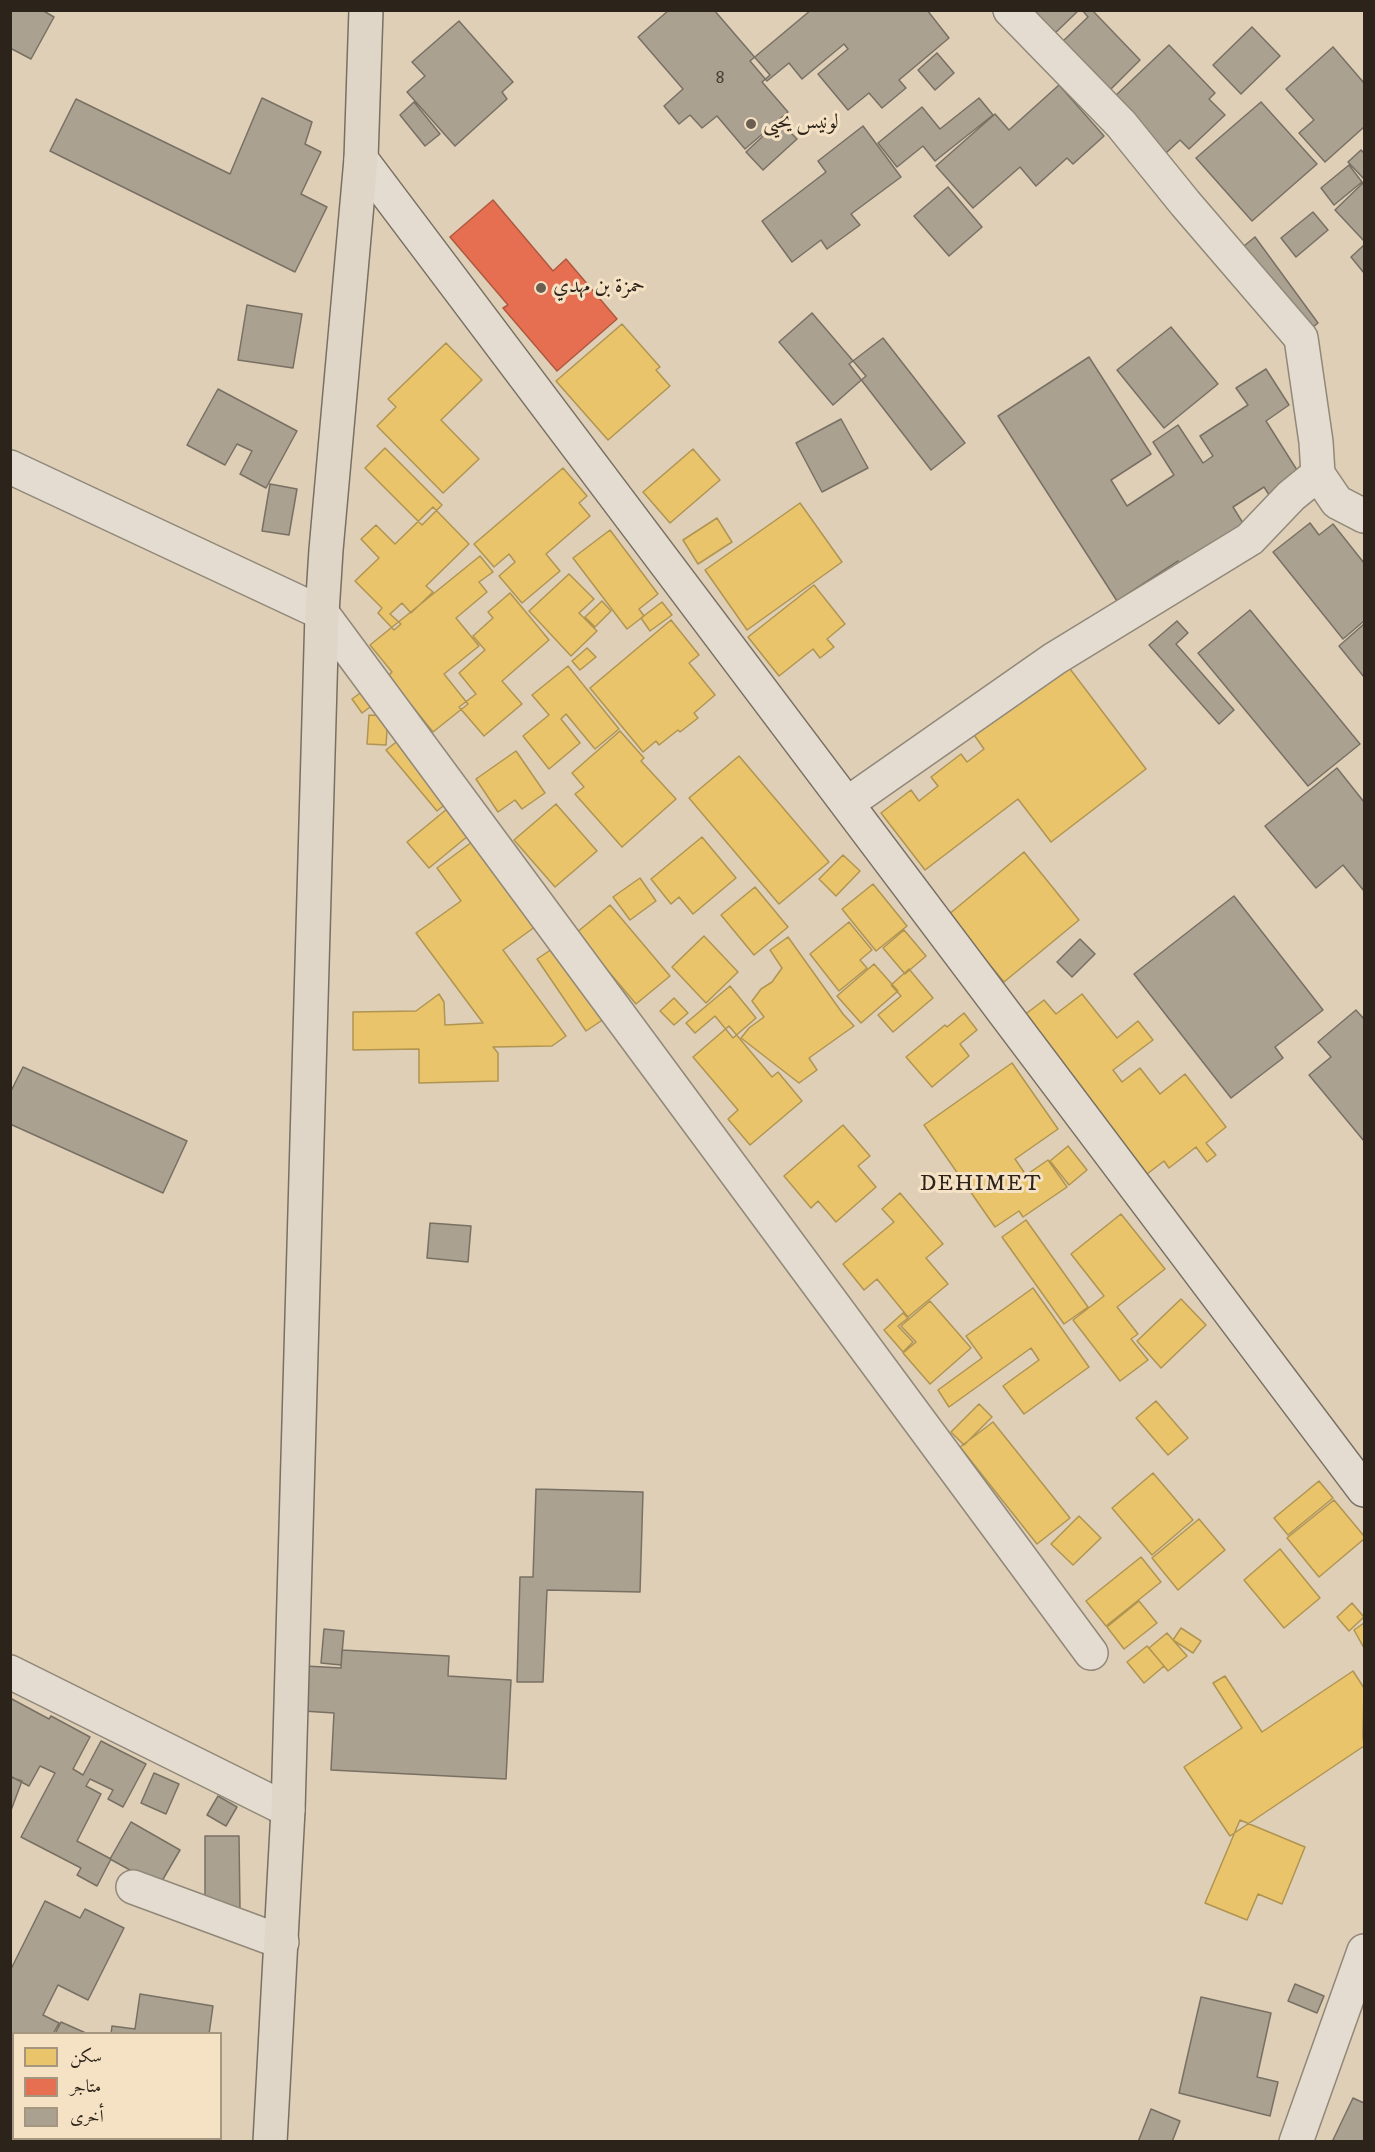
<!DOCTYPE html>
<meta charset="utf-8">
<style>
body{margin:0}
#map{position:relative;width:1375px;height:2152px;overflow:hidden;background:#decfb6;font-family:"IM FELL DW Pica",Amiri,serif}
canvas{display:block}
.frame{position:absolute;inset:0;border:12px solid #2c231a;pointer-events:none}
.legend{position:absolute;left:12px;top:2032px;width:210px;height:108px;box-sizing:border-box;background:#f5e2c4;border:2px solid #a59680;margin:0;padding:8px 10px;list-style:none;font-size:18px;color:#2c231a}
.legend li{display:flex;align-items:center;gap:12px;height:30px}
.legend b{width:30px;border:2px solid #a59680}
</style>
<div id="map">
<canvas width="1375" height="2152"></canvas>
<div class="frame"></div>
<ul class="legend">
<li><b style="height:16px;background:#e9c46a"></b>سكن</li>
<li><b style="height:16px;background:#e76f51"></b>متاجر</li>
<li><b style="height:16px;background:#aba191"></b>أخرى</li>
</ul>
</div>
<script>
const context = document.querySelector('canvas').getContext('2d');
context.lineJoin = 'round';
function paint(path, color) { context.fillStyle = color; context.fill(path, 'evenodd'); }
const toPath = rows => new Path2D(rows.map(r => 'M' + r).join(''));
function strokePath(path, color, width, dash) { context.strokeStyle = color; context.lineWidth = width; context.lineCap = dash ? 'butt' : 'round'; context.setLineDash(dash || []); context.stroke(path); }
function drawText(font, color, halo, rows, align = 'center') {
  context.font = font + ' "IM FELL DW Pica",Amiri,serif'; context.lineWidth = 6; context.setLineDash([]); context.textBaseline = 'middle'; context.strokeStyle = halo; context.fillStyle = color; for (const [text, x, y, turn = 0] of rows) {
    context.save(); context.translate(x, y); context.rotate((+turn || 0) * Math.PI / 180); context.textAlign = isNaN(turn) ? turn : align; if (halo) context.strokeText(text, 0, 0); context.fillText(text, 0, 0); context.restore();
  }
}
const homes = toPath([
 [622,324,660,367,656,370,670,386,608,440,556,381,622,324],
 [446,343,482,380,441,420,479,459,443,493,377,426,396,407,388,399,446,343],
 [385,448,442,505,422,525,365,468,385,448],
 [693,449,720,480,670,523,643,492,693,449],
 [563,468,587,496,579,503,590,516,546,554,560,571,522,603,499,576,515,562,509,554,494,567,474,544,563,468],
 [800,503,842,562,747,630,705,570,800,503],
 [433,507,469,544,426,586,433,592,411,613,402,603,390,614,401,624,394,630,378,613,382,608,355,581,379,558,361,539,376,525,395,544,433,507],
 [717,518,732,542,698,564,683,540,717,518],
 [610,530,658,594,639,609,644,616,627,629,573,558,610,530],
 [480,556,493,572,479,582,487,592,456,618,479,646,444,674,468,704,433,732,388,676,392,672,370,645,480,556],
 [569,574,594,599,579,613,597,631,571,656,529,611,569,574],
 [814,585,845,624,827,639,834,647,820,658,813,649,779,676,748,637,814,585],
 [510,593,549,640,502,681,522,704,484,736,459,707,476,694,459,673,485,650,473,636,493,618,488,612,510,593],
 [602,601,611,611,595,627,585,617,602,601],
 [662,602,672,615,650,631,641,618,662,602],
 [671,620,699,655,689,663,715,695,694,713,698,718,680,732,678,730,659,745,656,741,643,752,590,688,671,620],
 [587,648,596,657,580,670,572,661,587,648],
 [1064,661,1146,769,1051,842,1018,799,925,870,881,813,911,790,919,801,938,786,931,777,961,754,967,762,984,749,972,732,1064,661],
 [568,666,619,729,595,749,566,714,561,719,580,743,549,769,523,736,549,715,532,695,568,666],
 [367,688,377,702,362,713,352,699,367,688],
 [369,715,388,716,386,745,367,744,369,715],
 [620,731,644,758,641,761,676,799,622,847,575,794,584,787,572,773,620,731],
 [404,736,454,797,437,811,386,750,404,736],
 [516,751,545,793,522,809,515,800,498,812,476,779,516,751],
 [739,756,829,862,779,904,689,798,739,756],
 [453,804,474,831,429,868,407,842,453,804],
 [556,804,597,851,555,887,514,840,556,804],
 [480,836,543,921,503,950,566,1036,552,1046,493,1047,498,1053,498,1081,419,1083,419,1049,353,1050,353,1012,416,1011,439,994,444,1002,445,1025,483,1023,416,933,461,901,437,868,480,836],
 [702,837,736,878,693,914,679,897,671,904,651,879,702,837],
 [1024,852,1079,920,1004,982,948,915,1024,852],
 [843,855,860,871,836,896,819,879,843,855],
 [640,878,656,901,630,920,613,897,640,878],
 [873,884,907,926,876,951,842,909,873,884],
 [755,887,788,927,754,955,721,915,755,887],
 [610,905,670,976,636,1004,576,933,610,905],
 [849,922,872,950,860,960,867,968,839,991,810,954,849,922],
 [904,930,926,956,905,974,883,948,904,930],
 [704,936,738,972,706,1003,672,967,704,936],
 [788,937,843,1014,854,1026,809,1058,817,1070,799,1083,741,1038,749,1028,764,1017,752,1001,761,989,772,982,782,968,770,950,788,937],
 [561,943,610,1015,586,1031,537,959,561,943],
 [874,964,898,991,861,1023,837,996,874,964],
 [909,969,933,998,893,1032,878,1015,901,996,891,985,909,969],
 [730,986,756,1018,733,1038,715,1016,695,1033,686,1023,730,986],
 [1082,994,1117,1038,1138,1021,1153,1040,1113,1070,1122,1082,1140,1068,1160,1094,1185,1074,1226,1127,1206,1143,1216,1155,1207,1162,1196,1147,1169,1168,1164,1161,1147,1174,1023,1016,1044,1000,1056,1014,1082,994],
 [674,998,688,1013,674,1025,660,1011,674,998],
 [964,1013,977,1030,960,1044,969,1056,932,1087,906,1057,945,1025,947,1027,964,1013],
 [729,1026,772,1077,778,1072,802,1101,750,1145,728,1119,738,1110,693,1057,729,1026],
 [1012,1063,1058,1129,1015,1159,1026,1175,1048,1160,1067,1187,1023,1217,1019,1211,995,1227,924,1125,1012,1063],
 [843,1125,870,1156,858,1166,876,1187,836,1222,818,1201,811,1208,784,1176,843,1125],
 [1068,1146,1087,1170,1069,1185,1050,1161,1068,1146],
 [900,1193,943,1244,926,1258,948,1284,908,1317,877,1279,864,1290,843,1264,894,1222,882,1209,900,1193],
 [1121,1214,1165,1269,1117,1307,1138,1334,1131,1339,1148,1360,1120,1381,1073,1320,1104,1296,1071,1254,1121,1214],
 [1026,1220,1088,1307,1064,1324,1002,1237,1026,1220],
 [1033,1288,1089,1367,1024,1414,1003,1386,1039,1360,1031,1348,949,1407,938,1390,982,1358,966,1336,1033,1288],
 [1181,1299,1206,1325,1161,1368,1137,1341,1181,1299],
 [930,1301,971,1348,930,1384,903,1353,916,1342,901,1326,930,1301],
 [903,1313,908,1318,898,1326,913,1342,903,1352,884,1330,903,1313],
 [1156,1401,1188,1438,1168,1455,1136,1418,1156,1401],
 [979,1404,992,1417,964,1445,951,1432,979,1404],
 [993,1422,1070,1518,1037,1544,960,1447,993,1422],
 [1153,1473,1193,1520,1152,1555,1112,1508,1153,1473],
 [1319,1481,1333,1498,1288,1535,1274,1518,1319,1481],
 [1334,1500,1364,1536,1364,1539,1319,1577,1287,1538,1334,1500],
 [1079,1516,1101,1538,1073,1565,1051,1544,1079,1516],
 [1199,1519,1225,1550,1178,1590,1152,1558,1199,1519],
 [1280,1549,1320,1598,1284,1628,1244,1580,1280,1549],
 [1141,1557,1161,1582,1106,1626,1086,1601,1141,1557],
 [1139,1601,1157,1623,1124,1649,1107,1627,1139,1601],
 [1352,1603,1364,1617,1349,1631,1337,1617,1352,1603],
 [1364,1623,1364,1648,1354,1630,1364,1623],
 [1181,1628,1201,1641,1193,1653,1173,1640,1181,1628],
 [1167,1633,1187,1656,1168,1671,1149,1648,1167,1633],
 [1147,1646,1164,1666,1144,1683,1127,1662,1147,1646],
 [1353,1671,1364,1688,1363,1736,1364,1746,1230,1836,1184,1767,1242,1728,1213,1683,1225,1676,1262,1732,1353,1671],
 [1240,1820,1305,1847,1282,1904,1258,1894,1247,1920,1205,1903,1240,1820]
]);
paint(homes, '#e9c46a');
strokePath(homes, '#b09452', 1.5);
const shops = toPath([
 [493,200,553,271,566,259,617,319,557,371,503,308,508,305,450,237,493,200]
]);
paint(shops, '#e76f51');
strokePath(shops, '#af5840', 1.5);
const building = toPath([
 [10,10,42,10,54,17,31,59,10,48,10,10],
 [669,10,714,10,770,75,762,82,788,112,745,149,717,116,702,128,690,115,679,124,664,106,683,89,638,37,669,10],
 [811,10,927,10,949,38,899,80,906,88,882,108,869,93,848,110,818,74,848,49,844,44,802,79,789,63,767,81,750,61,811,10],
 [1027,10,1079,10,1052,36,1027,10],
 [1082,10,1092,10,1140,60,1106,94,1059,45,1088,17,1082,10],
 [459,21,513,82,502,92,507,99,455,146,407,92,425,76,412,62,459,21],
 [1252,27,1280,56,1241,94,1213,65,1252,27],
 [1169,45,1215,93,1209,99,1225,115,1189,149,1180,140,1166,153,1114,97,1169,45],
 [1333,47,1364,83,1364,127,1325,162,1299,133,1314,120,1286,89,1333,47],
 [937,53,954,73,935,90,918,70,937,53],
 [1059,85,1104,136,1073,164,1067,158,1036,186,1020,167,973,208,936,166,995,114,1009,130,1059,85],
 [262,98,312,122,305,144,321,152,301,194,327,207,295,272,50,151,76,99,230,174,262,98],
 [979,98,993,115,935,161,923,146,897,167,878,143,922,107,940,129,979,98],
 [414,102,440,134,425,146,400,115,414,102],
 [1261,102,1317,164,1252,221,1196,158,1261,102],
 [779,121,797,139,763,170,746,152,779,121],
 [863,126,901,177,851,214,860,225,827,249,821,240,792,262,762,221,826,172,818,161,863,126],
 [1361,150,1364,153,1364,179,1348,162,1361,150],
 [1349,165,1362,182,1334,205,1321,188,1349,165],
 [1364,182,1364,241,1335,210,1364,182],
 [948,187,982,227,949,256,914,216,948,187],
 [1313,212,1328,230,1296,257,1281,238,1313,212],
 [1255,237,1318,323,1303,335,1239,250,1255,237],
 [1364,245,1364,273,1351,257,1364,245],
 [247,305,302,314,293,368,238,360,247,305],
 [812,313,866,376,833,405,779,342,812,313],
 [1171,327,1218,384,1164,428,1117,370,1171,327],
 [883,338,965,443,931,470,849,364,883,338],
 [1089,357,1151,454,1111,480,1127,506,1174,475,1153,442,1178,425,1203,463,1213,456,1200,436,1248,405,1236,388,1266,369,1289,405,1266,421,1302,478,1271,498,1264,487,1233,507,1246,528,1182,569,1178,561,1117,601,998,416,1089,357],
 [218,389,297,431,266,488,240,474,252,451,237,444,225,465,187,445,218,389],
 [841,419,868,468,822,492,796,443,841,419],
 [270,484,297,489,289,535,262,531,270,484],
 [1310,523,1319,535,1333,524,1364,563,1364,621,1343,639,1273,552,1310,523],
 [1250,610,1360,744,1308,786,1198,653,1250,610],
 [1177,621,1188,633,1176,644,1234,710,1219,724,1149,645,1177,621],
 [1364,624,1364,677,1339,646,1364,624],
 [1337,768,1364,802,1364,891,1343,865,1316,888,1265,826,1337,768],
 [1234,896,1323,1010,1275,1047,1283,1058,1231,1098,1134,974,1234,896],
 [1080,939,1095,954,1072,977,1057,962,1080,939],
 [1356,1010,1364,1019,1364,1141,1309,1075,1331,1057,1318,1042,1356,1010],
 [23,1067,187,1141,163,1193,10,1124,10,1093,23,1067],
 [430,1223,471,1226,468,1262,427,1258,430,1223],
 [536,1489,643,1492,640,1592,547,1590,543,1682,517,1682,520,1577,533,1577,536,1489],
 [324,1629,344,1631,341,1665,321,1663,324,1629],
 [342,1650,449,1656,448,1676,511,1680,506,1779,331,1770,334,1713,303,1711,306,1666,341,1668,342,1650],
 [10,1698,49,1719,51,1716,90,1737,73,1769,83,1775,101,1741,146,1764,123,1807,108,1799,113,1790,90,1779,86,1786,101,1794,77,1841,111,1859,97,1886,77,1875,81,1868,21,1837,55,1773,40,1766,29,1786,10,1776,10,1698],
 [154,1773,179,1784,166,1814,141,1803,154,1773],
 [10,1777,22,1781,10,1813,10,1777],
 [218,1796,237,1807,226,1826,207,1815,218,1796],
 [131,1822,180,1850,159,1886,110,1859,131,1822],
 [205,1836,239,1836,240,1909,205,1909,205,1836],
 [45,1901,80,1918,85,1909,124,1928,88,2000,58,1985,43,2015,59,2023,53,2034,14,2034,14,2112,10,2110,10,1971,45,1901],
 [1295,1984,1324,1996,1317,2013,1288,2001,1295,1984],
 [140,1994,213,2006,209,2034,111,2034,112,2026,135,2029,140,1994],
 [1201,1997,1271,2013,1257,2077,1278,2082,1270,2116,1179,2093,1201,1997],
 [61,2022,88,2034,55,2034,61,2022],
 [1353,2098,1364,2103,1364,2142,1332,2142,1353,2098],
 [1151,2109,1180,2121,1172,2142,1138,2142,1151,2109],
 [73,2138,117,2138,116,2142,73,2142,73,2138]
]);
paint(building, '#aba191');
strokePath(building, '#797064', 1.5);
const street = toPath([
 [1010,10,1121,124,1185,203,1301,338,1316,442,1318,474,1337,502,1364,516],
 [10,467,322,613,1091,1653],
 [848,803,1054,659,1250,539,1291,496,1318,474],
 [10,1672,288,1810],
 [133,1887,282,1942],
 [22,2142,23,2138],
 [1296,2142,1364,1951]
]);
const secondary = toPath([
 [361,159,1364,1490]
]);
const primary = toPath([
 [270,2142,288,1810,322,613,326,550,361,159,366,10]
]);
strokePath(street, '#918879', 36);
strokePath(secondary, '#797064', 36);
strokePath(primary, '#797064', 36);
strokePath(street, '#e4dcd0', 33);
strokePath(secondary, '#e4dcd0', 33);
strokePath(primary, '#dfd6c8', 33);
for (const [x, y, r, color] of [
 [751,124,6,"#6a5f51"],
 [541,288,6,"#6a5f51"]
]) { const dot = new Path2D(); dot.arc(x, y, r, 0, 2 * Math.PI); context.fillStyle = color; context.fill(dot); strokePath(dot, '#f5e2c4', 2); }
drawText('18px', '#4c4238', null, [
 ["8",720,79]
]);
drawText('21px', '#2c231a', '#f5e2c4', [
 ["لونيس يحيى",763,124],
 ["حمزة بن مهدي",553,288]
], 'left');
context.letterSpacing = '1.5px';
drawText('22px', '#2c231a', '#f5e2c4', [
 ["DEHIMET",981,1185]
]);
context.letterSpacing = '0px';
</script>
